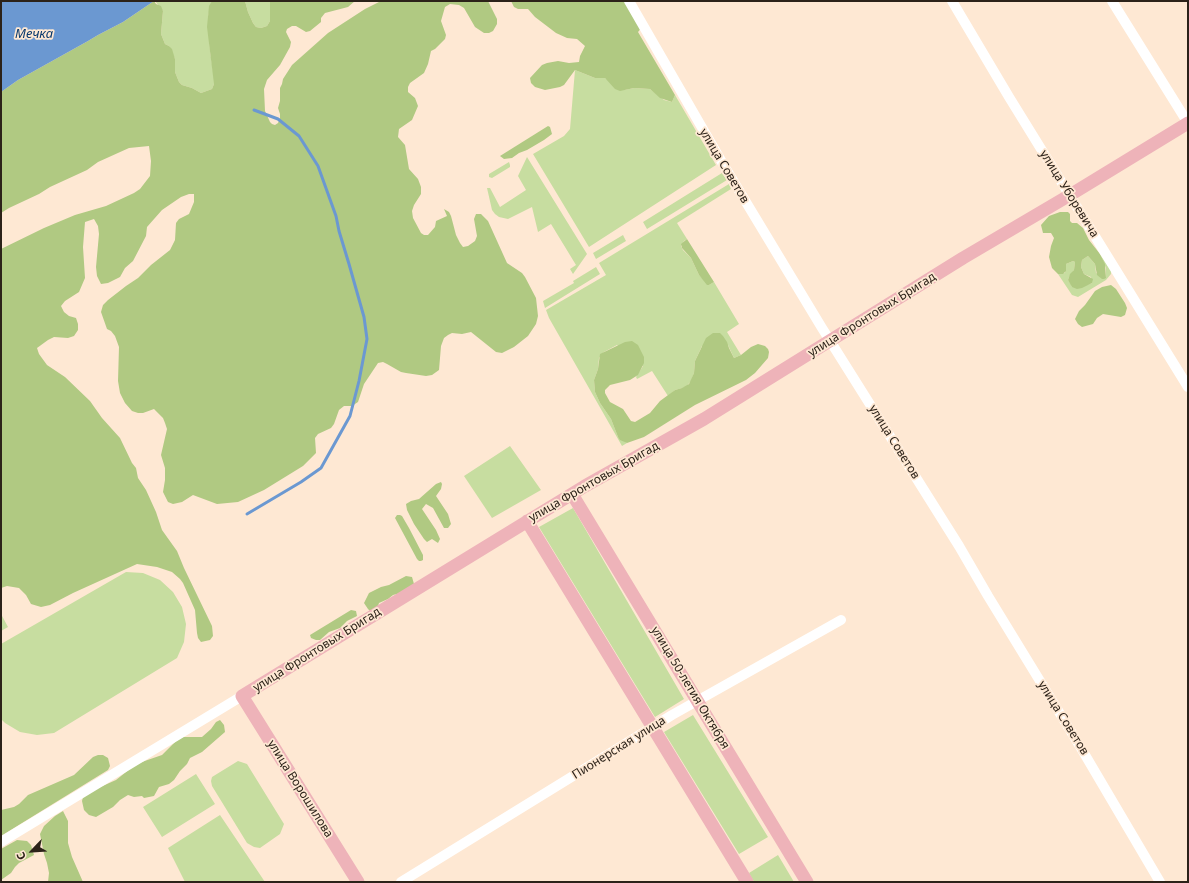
<!DOCTYPE html>
<meta charset="utf-8">
<style>
body{margin:0}
#map{position:relative;width:1189px;height:883px;overflow:hidden;background:#fee8d3;font-family:"Noto Sans",sans-serif}
canvas{display:block}
.frame{position:absolute;inset:0;border:2px solid #2c2219;pointer-events:none}
.north{position:absolute;left:12px;top:831px;width:40px;height:40px;-webkit-text-stroke:3px #fee8d3;paint-order:stroke;rotate:245deg;font-size:11px;font-weight:700;line-height:16px;text-align:center;color:#2c2219}
.north::after{content:'';display:block;margin:auto;width:14px;height:18px;background:#2c2219;clip-path:polygon(50% 0,100% 100%,50% 72%,0 100%)}
</style>
<div id="map">
<canvas width="1189" height="883"></canvas>
<div class="frame"></div>
<div class="north">С</div>
</div>
<script>
const context = document.querySelector('canvas').getContext('2d');
context.lineJoin = 'round';
function paint(path, color) { context.fillStyle = color; context.fill(path, 'evenodd'); }
const toPath = rows => new Path2D(rows.map(r => 'M' + r).join(''));
function strokePath(path, color, width, dash) { context.strokeStyle = color; context.lineWidth = width; context.lineCap = dash ? 'butt' : 'round'; context.setLineDash(dash || []); context.stroke(path); }
function drawText(font, color, halo, rows, align = 'center') {
  context.font = font + ' "Noto Sans",sans-serif'; context.lineWidth = 3.5; context.setLineDash([]); context.textBaseline = 'middle'; context.strokeStyle = halo; context.fillStyle = color; for (const [text, x, y, turn = 0] of rows) {
    context.save(); context.translate(x, y); context.rotate((+turn || 0) * Math.PI / 180); context.textAlign = isNaN(turn) ? turn : align; if (halo) context.strokeText(text, 0, 0); context.fillText(text, 0, 0); context.restore();
  }
}
paint(toPath([
 [155,1,212,1,208,16,210,51,214,78,214,84,212,89,201,93,192,88,182,85,179,82,175,72,175,59,169,46,165,44,161,34,163,11],
 [245,1,270,1,270,21,267,26,261,28,256,27,253,23,248,12],
 [575,70,595,78,605,78,624,90,634,88,650,89,664,100,672,102,675,95,716,165,589,247,533,154,564,136,570,129],
 [527,157,587,254,573,274,570,269,576,265,551,224,538,232,532,207,508,219,499,217,495,214,492,210,487,188,490,188,500,207,526,190,518,176],
 [509,162,510,165,510,167,492,178,489,177,489,174],
 [722,173,727,180,647,229,643,222],
 [729,184,731,189,677,223,687,239,684,241,681,246,683,250,691,258,699,275,709,285,714,282,739,324,727,332,741,355,734,358,728,345,702,346,695,361,694,373,691,381,686,387,675,390,668,396,652,371,637,379,636,377,643,366,617,345,604,352,599,358,598,369,594,380,595,392,600,403,611,419,618,437,627,443,622,446,549,318,546,310,606,275,599,263],
 [623,235,626,241,596,259,593,253],
 [1100,254,1111,270,1111,274,1106,280,1078,297,1072,295,1058,274,1065,273,1066,264,1073,261,1075,262,1074,270,1069,277,1068,280,1071,284,1072,287,1090,284,1092,283,1091,277,1084,274,1081,267,1082,260,1088,256,1095,264,1096,273,1106,278,1106,268],
 [596,267,600,274,545,308,543,301,574,283,573,281],
 [510,446,541,490,492,518,464,476],
 [573,508,684,699,655,717,539,527],
 [126,572,143,573,160,580,173,592,182,607,186,624,184,642,177,658,54,733,37,735,20,732,5,723,1,719,1,644],
 [1,614,8,627,1,631],
 [693,715,768,837,739,854,664,732],
 [238,761,247,764,284,824,280,834,260,848,254,847,247,843,212,786,211,781,212,777],
 [196,774,215,804,162,837,143,807],
 [220,815,265,882,185,882,168,848],
 [778,855,794,882,754,882,749,873]
]), '#c7dda0');
paint(toPath([
 [154,1,156,4,161,6,163,11,161,34,165,44,169,46,172,49,175,59,175,72,179,82,182,85,192,88,201,93,212,89,214,84,207,27,209,6,212,1,245,1,248,12,253,23,256,27,261,28,267,26,270,21,270,1,355,1,348,7,325,13,321,18,321,22,310,31,306,32,296,26,292,26,287,29,286,32,291,42,290,47,280,65,267,80,264,89,265,111,270,122,272,124,275,125,278,123,280,118,280,114,278,108,280,101,280,88,282,84,283,79,292,65,328,33,365,9,381,1,488,1,497,19,497,24,493,31,489,33,484,33,475,27,464,8,459,5,450,4,445,7,441,21,446,35,445,39,435,49,431,51,428,64,424,73,410,83,408,87,408,92,415,98,418,106,412,120,399,129,398,137,405,145,409,169,418,179,421,187,421,194,414,205,412,211,413,218,421,233,424,235,428,235,435,227,436,221,447,216,444,209,449,212,451,216,456,235,460,243,463,247,468,246,475,241,477,236,474,219,476,214,481,214,488,221,507,263,522,273,525,277,536,298,538,316,536,324,528,336,514,347,502,353,496,352,471,332,462,334,452,333,448,335,444,338,441,346,439,370,432,375,426,376,406,373,401,372,387,364,383,362,378,363,364,384,358,402,352,406,344,406,339,410,334,424,331,428,318,434,315,438,316,453,303,466,264,490,238,502,217,504,193,495,182,502,173,504,168,502,163,492,165,480,165,468,161,455,167,429,165,423,163,418,154,409,143,413,138,413,132,411,125,403,120,393,118,381,119,347,115,336,111,331,107,329,101,312,103,305,108,300,126,286,138,278,151,265,170,250,175,240,176,223,179,219,189,214,194,202,194,194,189,194,181,197,162,210,147,227,146,236,133,261,125,268,120,277,108,283,101,284,97,276,96,267,99,234,98,226,94,219,85,222,83,247,85,278,79,292,65,301,61,306,64,312,69,316,76,318,78,324,78,330,74,336,68,338,54,337,48,340,37,348,39,354,47,365,65,377,90,401,102,418,120,438,132,463,136,468,138,478,146,490,156,512,162,530,177,551,184,568,212,626,213,636,210,640,201,642,198,638,197,633,195,610,183,583,180,579,172,572,157,567,137,564,73,593,50,605,41,607,31,604,26,595,19,588,7,586,1,588,1,249,44,228,75,215,106,206,134,193,140,189,150,176,151,161,149,146,129,148,98,162,87,170,50,187,39,194,9,208,1,213,1,92,18,80,88,41,98,35,123,22],
 [511,1,624,1,643,26,638,32,675,95,672,102,660,98,650,89,634,88,620,91,615,89,605,78,595,78,575,70,564,85,560,87,545,90,535,87,531,83,530,78,542,65,547,63,558,61,569,63,579,62,580,56,585,46,577,39,567,38,556,33,535,17,528,9,518,9,514,7],
 [548,126,550,127,552,134,544,140,527,150,519,153,512,158,504,159,500,156],
 [1060,212,1068,212,1070,214,1070,221,1072,223,1077,223,1083,228,1089,240,1100,254,1105,264,1106,278,1104,279,1102,279,1097,275,1095,264,1088,256,1082,260,1081,267,1084,274,1093,279,1092,283,1082,288,1077,289,1072,287,1068,280,1070,274,1074,270,1075,262,1073,261,1066,264,1066,271,1063,274,1058,274,1052,268,1049,257,1051,246,1054,238,1051,233,1043,233,1041,225,1049,216],
 [687,239,714,282,709,285,707,285,699,275,691,258,682,248,681,244],
 [1111,285,1116,289,1125,303,1127,308,1125,315,1121,317,1103,314,1097,318,1093,324,1082,327,1078,324,1075,319,1079,311,1085,305,1095,291,1102,287],
 [713,333,720,333,723,336,727,342,729,348,734,358,741,355,751,347,758,344,765,346,768,349,769,352,768,358,755,373,746,380,695,405,644,437,627,443,620,440,618,437,611,419,600,403,595,392,594,380,598,369,600,354,625,342,632,341,638,345,644,357,644,363,638,375,630,380,610,385,605,390,605,393,610,402,623,409,631,421,635,422,650,413,660,401,675,390,682,388,689,384,694,373,695,361,706,338],
 [441,482,442,484,441,489,436,496,448,514,451,524,448,528,444,528,433,508,426,504,422,509,436,530,440,539,438,543,432,539,427,542,424,539,414,524,407,510,406,504,411,501,419,499,436,484],
 [397,515,400,515,402,516,409,528,423,555,423,560,421,561,419,561,417,559,395,518],
 [406,576,412,577,414,584,401,593,393,595,388,599,379,603,377,609,370,611,368,609,364,603,369,593,381,587,389,585],
 [351,610,356,611,357,616,347,621,340,628,329,632,320,640,316,640,311,638,310,635],
 [220,720,224,725,225,732,202,752,190,758,187,764,180,771,174,780,169,784,159,787,154,796,144,798,142,796,134,797,128,795,120,800,113,807,96,817,89,815,84,810,82,801,83,797,98,788,116,780,136,764,162,755,176,741,183,737,202,737,211,729,216,722],
 [98,755,103,755,108,758,110,766,108,770,1,836,1,810,14,807,19,804,28,795,74,775,93,757],
 [63,811,68,821,68,843,72,857,83,882,48,882,49,873,47,863,44,854,40,834,44,826,55,816],
 [17,840,27,841,31,845,34,855,19,863,15,867,11,873,1,880,1,849]
]), '#b0c982');
paint(toPath([
 [1,1,154,1,123,22,98,35,88,41,18,80,1,92]
]), '#6b98d1');
strokePath(toPath([
 [247,514,301,482,321,468,350,416,359,381,367,339,364,317,349,264,339,231,336,216,318,166,299,136,278,119,254,110]
]), '#6b98d1', 3);
strokePath(toPath([
 [629,1,723,164,822,328,959,546,988,596,1081,748,1160,882],
 [952,1,1009,97,1188,387],
 [1112,1,1188,123],
 [1,842,242,696],
 [401,882,672,715,841,620]
]), '#fff', 10);
strokePath(toPath([
 [572,494,807,882],
 [527,521,747,882],
 [358,882,242,696,585,486,704,419,963,258,1070,195,1188,123]
]), '#eeb3b9', 13);
drawText('12px', '#2c2219', '#fee8d3', [
 ["улица Советов",724,166,59],
 ["улица Уборевича",1069,194,58],
 ["улица Фронтовых Бригад",872,315,-32],
 ["улица Советов",894,442,58],
 ["улица Фронтовых Бригад",594,482,-30],
 ["улица Фронтовых Бригад",317,650,-32],
 ["улица 50-летия Октября",690,688,59],
 ["улица Советов",1063,718,58],
 ["Пионерская улица",619,748,-32],
 ["улица Ворошилова",300,789,58]
]);
drawText('italic 13px', '#09396d', '#fee8d3', [
 ["Мечка",34,34]
]);
</script>
